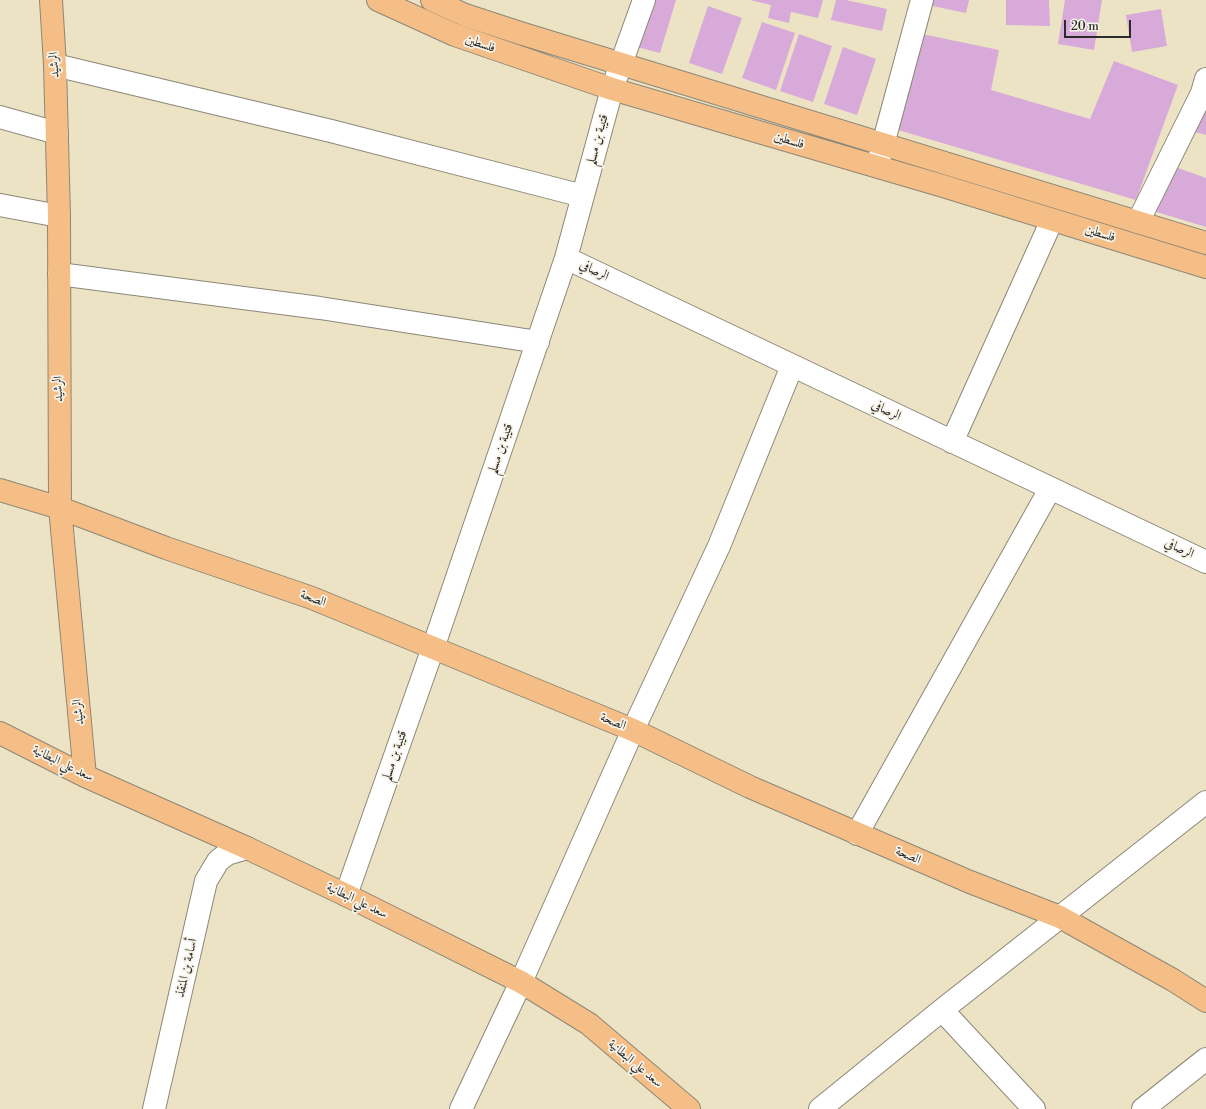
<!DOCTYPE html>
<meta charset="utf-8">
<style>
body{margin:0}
#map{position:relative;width:1206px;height:1109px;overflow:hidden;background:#ece3c4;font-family:"Libre Bodoni",serif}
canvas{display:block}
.scale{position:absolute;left:1064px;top:20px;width:67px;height:18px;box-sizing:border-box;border:2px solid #2b2b2b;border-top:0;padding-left:5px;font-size:12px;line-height:14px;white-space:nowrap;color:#2b2b2b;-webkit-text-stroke:3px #f7f3e8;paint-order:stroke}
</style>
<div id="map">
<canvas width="1206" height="1109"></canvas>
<div class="scale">20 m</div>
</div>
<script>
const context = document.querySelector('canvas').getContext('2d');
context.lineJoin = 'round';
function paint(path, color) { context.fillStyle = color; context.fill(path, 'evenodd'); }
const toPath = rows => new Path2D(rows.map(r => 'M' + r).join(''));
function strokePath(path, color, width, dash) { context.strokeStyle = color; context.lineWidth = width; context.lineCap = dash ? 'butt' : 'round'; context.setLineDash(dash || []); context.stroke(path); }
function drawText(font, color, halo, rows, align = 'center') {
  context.font = font + ' "Libre Bodoni",Amiri,serif'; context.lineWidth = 3.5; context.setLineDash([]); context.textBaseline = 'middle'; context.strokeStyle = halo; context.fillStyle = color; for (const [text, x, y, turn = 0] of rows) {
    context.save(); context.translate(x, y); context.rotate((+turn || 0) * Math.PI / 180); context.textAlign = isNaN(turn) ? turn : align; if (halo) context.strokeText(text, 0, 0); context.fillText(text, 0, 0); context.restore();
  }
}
paint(toPath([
 [653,0,676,0,660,53,637,47],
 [750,0,823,0,818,18,791,12,789,23,768,18,771,5],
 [836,0,846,0,887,9,882,31,831,20],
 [929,0,969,0,966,13,928,5],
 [1006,0,1049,0,1050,26,1006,25],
 [1065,0,1102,0,1094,50,1058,44],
 [708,6,742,18,722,74,689,63],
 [1161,9,1167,46,1132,52,1126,15],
 [762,22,795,33,776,90,742,78],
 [799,34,832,46,813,102,780,91],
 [922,34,999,50,991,90,1090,119,1114,61,1178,85,1136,200,898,130],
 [843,47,876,59,857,115,824,104],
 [1206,96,1206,135,1195,132],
 [1178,168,1206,178,1206,227,1150,210]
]), '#d8aad9');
const minor = toPath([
 [55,65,331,131,583,196],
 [0,117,57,133],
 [878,163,922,0],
 [0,205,59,216],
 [1138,222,1202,93,1206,79],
 [566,258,1206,562],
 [59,274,320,308,538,342],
 [952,442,1052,220],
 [857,834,1050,489],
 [346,895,433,648,566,258,612,89,644,0],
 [942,1010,1034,1109],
 [154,1109,206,881,218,861,227,854,247,848],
 [461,1109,521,982,633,730,719,546,792,366],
 [820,1109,942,1010,1206,802],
 [1143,1109,1206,1059]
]);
const major = toPath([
 [51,0,55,65,59,216,60,508,85,776],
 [378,0,455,35,612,89,943,186,1206,267],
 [432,0,465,15,520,33,1206,243],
 [0,490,60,508,166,548,312,598,633,730,750,787,970,882,1060,917,1173,980,1206,1001],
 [0,733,85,776,247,848,346,895,521,982,589,1024,689,1109]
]);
strokePath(minor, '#8c8778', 24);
strokePath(major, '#8c8778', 24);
strokePath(minor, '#fff', 22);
strokePath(major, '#f5be86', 22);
drawText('13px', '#2b2b2b', '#f7f3e8', [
 ["فلسطين",480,44,19],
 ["الرشيد",55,65,-93],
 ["قتيبة بن مسلم",598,140,-75],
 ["فلسطين",789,141,17],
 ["فلسطين",1100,234,17],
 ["الرصافي",594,271,26],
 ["الرشيد",59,389,-90],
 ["الرصافي",886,411,26],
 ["قتيبة بن مسلم",501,449,-71],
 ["الرصافي",1179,549,25],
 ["الصحة",313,599,21],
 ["الرشيد",79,712,-95],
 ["الصحة",613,722,22],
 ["قتيبة بن مسلم",395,756,-71],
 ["سعد علي البطانية",63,764,26],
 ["الصحة",908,856,23],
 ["سعد علي البطانية",357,901,26],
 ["أسامة بن المنقذ",187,968,-77],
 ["سعد علي البطانية",635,1064,40]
]);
</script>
